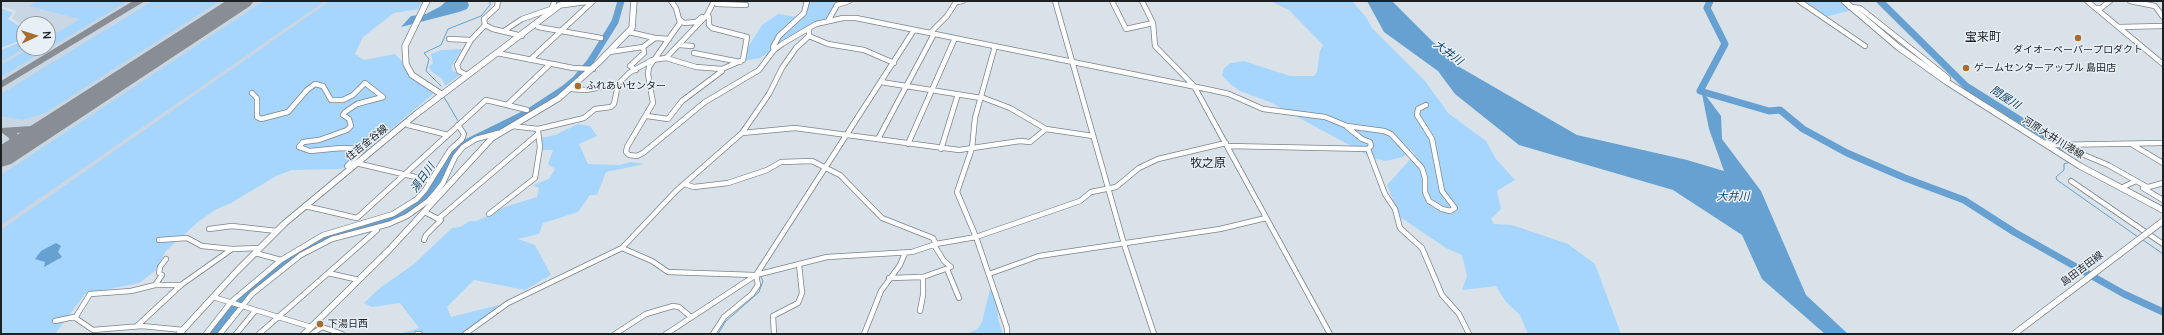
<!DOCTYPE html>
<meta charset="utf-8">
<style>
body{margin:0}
#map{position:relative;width:2164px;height:335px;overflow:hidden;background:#dae2e9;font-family:Manrope,sans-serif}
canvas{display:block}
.frame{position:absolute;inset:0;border:2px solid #1d2023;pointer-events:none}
.north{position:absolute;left:16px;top:16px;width:40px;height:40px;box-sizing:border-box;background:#e7eff7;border:1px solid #969ca2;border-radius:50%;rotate:86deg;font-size:11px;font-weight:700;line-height:16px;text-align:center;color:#1d2023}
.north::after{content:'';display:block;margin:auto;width:14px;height:18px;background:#a86d2e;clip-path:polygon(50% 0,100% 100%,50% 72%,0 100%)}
</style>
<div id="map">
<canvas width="2164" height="335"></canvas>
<div class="frame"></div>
<div class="north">N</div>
</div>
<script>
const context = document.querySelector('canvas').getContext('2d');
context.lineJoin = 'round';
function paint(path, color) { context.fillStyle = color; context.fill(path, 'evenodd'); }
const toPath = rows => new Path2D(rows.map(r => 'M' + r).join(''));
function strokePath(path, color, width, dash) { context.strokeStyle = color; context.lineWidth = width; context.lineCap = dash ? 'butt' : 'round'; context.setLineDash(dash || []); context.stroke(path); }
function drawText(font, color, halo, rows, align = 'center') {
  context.font = font + ' Manrope,"Noto Sans JP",sans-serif'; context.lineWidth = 3; context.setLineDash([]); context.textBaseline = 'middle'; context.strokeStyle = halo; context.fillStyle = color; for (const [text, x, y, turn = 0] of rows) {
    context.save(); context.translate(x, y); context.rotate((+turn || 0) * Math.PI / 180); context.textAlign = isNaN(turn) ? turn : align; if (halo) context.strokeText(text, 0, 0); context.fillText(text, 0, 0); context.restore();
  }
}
paint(toPath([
 [1,1,333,1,1,232,1,57,24,48,48,48,48,24,24,24,24,37,9,34,21,24,12,18,17,11,1,6]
]), '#c8d7e3');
paint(toPath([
 [39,1,128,1,1,77,1,65,30,48,48,48,48,38,80,19,29,6],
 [153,1,220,1,45,113,22,120,1,116,1,94],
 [264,1,325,1,1,225,1,175],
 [330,1,423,1,418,9,394,13,363,37,355,54,364,60,395,54,433,94,351,163,341,169,292,170,276,176,231,203,215,210,198,222,166,251,155,271,139,283,85,294,55,334,1,334,1,230],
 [618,1,623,1,618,21,592,64,582,77,568,90,523,117,475,138,459,148,428,198,411,210,380,226,321,241,293,258,245,297,217,334,206,334,238,299,284,260,308,244,332,234,361,224,375,224,393,217,415,204,424,196,453,148,473,135,530,109,566,86,594,52,614,15],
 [810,1,846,1,836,4,825,19,760,58,744,61,747,49,762,25,778,14,797,17,805,11],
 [1270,1,1352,1,1366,17,1372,28,1426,82,1448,113,1486,141,1496,159,1515,180,1497,191,1501,209,1491,219,1494,224,1512,225,1568,244,1595,264,1621,334,1528,334,1520,315,1506,302,1496,286,1462,290,1467,276,1462,255,1446,248,1400,217,1387,185,1415,154,1411,150,1403,157,1386,161,1373,158,1270,102,1240,91,1230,84,1222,75,1224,68,1231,63,1244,61,1290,76,1314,76,1317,72,1320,51,1323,45,1289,10],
 [1795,1,1842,1,1852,10,1821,18],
 [1,8,13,13,8,19,24,29,24,39,1,48],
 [24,41,25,48,1,62,1,50],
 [462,49,452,66,452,70,460,75,445,86,442,79,431,71,429,67,433,63,431,54,441,50],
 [578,124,590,126,597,136,579,144,588,164,619,165,631,162,645,164,606,172,597,195,590,195,578,212,543,223,539,234,518,239,535,245,551,275,525,290,474,280,447,307,451,317,503,304,463,334,399,334,419,328,400,303,372,307,364,303,381,287,414,264,452,228,460,227,470,221,477,221,505,207,537,197,539,188,533,185,549,179,555,169,548,164,553,150,543,150,541,138,555,135],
 [990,289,997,293,998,319,1003,334,966,334,978,329,982,322]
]), '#a6d5fe');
paint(toPath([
 [446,1,467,1,469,5,467,9,459,12,401,27,411,16,426,14,441,6],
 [1367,1,1392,1,1456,65,1577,135,1687,160,1724,171,1709,129,1701,89,1721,116,1722,139,1761,191,1806,295,1848,334,1825,334,1762,279,1742,235,1673,190,1519,145,1455,94,1438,71,1384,32],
 [56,243,61,246,58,252,62,257,44,267,45,262,35,259,41,251]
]), '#66a1d1');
strokePath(toPath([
 [441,86,426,71,429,59,424,53,441,45,448,29,481,16,490,5,490,1],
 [444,97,458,121],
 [461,126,466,133],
 [465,136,465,142],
 [2075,153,2078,158,2075,160],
 [2070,162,2064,164,2064,170,2056,177,2057,180,2138,237],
 [2143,240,2163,254],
 [718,334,725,322,759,292,763,281,761,277]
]), '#66a1d1', 1);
strokePath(toPath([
 [1710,1,1707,8,1725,44,1700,91,1769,111,1780,110,1803,129,1847,153,1905,178,1964,200,2014,232,2124,294,2163,312],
 [1880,1,1966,86,2063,147],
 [212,334,241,300,296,254,332,235,380,224,406,212,424,199,432,189,456,148,529,112,564,89,576,79,590,62,615,22,621,1]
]), '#66a1d1', 7);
paint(toPath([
 [133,1,145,1,1,88,1,81,133,1],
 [66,112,70,113,71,115,70,117,53,126,31,132,17,133,20,142,15,150,5,160,1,161,1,151,10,142,9,138,1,132,1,128,31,126,45,122,66,112]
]), '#888e93');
paint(toPath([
 [226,1,254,1,250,6,11,164,1,167,1,145,226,1]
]), '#888e93');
const minor = toPath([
 [498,1,497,7,484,19,485,25,493,29,522,36],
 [671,1,676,8,680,23,649,67,648,74,653,103,627,147,626,152,629,155,637,156,643,153,705,102,759,70,774,50,782,44,816,24,843,18,856,18,1211,90,1229,94,1263,109,1325,117,1347,126,1384,131,1391,134,1422,168,1425,178,1425,192,1429,201,1442,209,1450,211,1455,208,1442,191,1432,139,1417,115,1418,109,1426,105],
 [717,1,717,4,746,5],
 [1055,1,1124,244,1154,334],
 [1112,1,1126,29,1153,23],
 [1142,1,1153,23,1155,46,1194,86,1330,334],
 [1799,1,1865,46],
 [2087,1,2163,64],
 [2130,1,2155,6,2163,17],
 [956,2,963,1],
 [1850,7,1860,8,1948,78,1947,82],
 [2096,8,2101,8,2110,1],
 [679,19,684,23,696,22,702,17],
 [828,21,837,5,849,1],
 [538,27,601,38],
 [2119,27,2163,26],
 [504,31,522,19,551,9,554,3],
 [629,32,655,38],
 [930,33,947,16,956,2],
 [809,36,828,44,864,50,894,63],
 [449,39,471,40,457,65,459,71,467,75],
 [471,40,485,25],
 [680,45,692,46],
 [995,46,975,118,972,148,957,192,976,237,1007,328,1007,334],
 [643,47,655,38,669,39],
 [774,50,773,47,779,36,804,13,807,1],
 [609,52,643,47,644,53,630,66,636,70],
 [497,53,573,68,593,69],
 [694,53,740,62],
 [666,58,696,67,722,69],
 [530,60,593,1],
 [881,82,981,98],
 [570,89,586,90,618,84,629,73,652,60,666,58,707,15,714,1],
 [252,93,257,98,257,117,261,119,288,112,307,90,315,84,323,86,331,100,343,100,353,95,365,83,383,97,357,104,345,112,343,115,349,119,351,126,347,130,319,140,303,142,299,147,310,151,341,148,364,149,347,166,350,168],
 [981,97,1010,108,1046,129,1093,136],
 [507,105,527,110],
 [647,116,668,119,682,101,722,71,722,69,743,60,747,37,712,28,709,25,709,17,707,15],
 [408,125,448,135],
 [512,126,538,129,584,118,595,109,611,107,614,104,618,84],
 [1347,127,1362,139,1370,142,1371,146,1368,149,1385,194,1395,209,1400,228,1422,248,1442,295,1459,314,1469,334],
 [742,133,795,128,959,150,1020,141,1030,142,1046,129],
 [878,139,934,34],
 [2047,142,2052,145,2163,143],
 [908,144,955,38],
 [2133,145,2163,163],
 [1228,146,1368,149],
 [2063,146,2108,165,2147,187],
 [941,149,958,94],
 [356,163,428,180],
 [2071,181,2163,244],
 [684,184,694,187,728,183,767,170,781,162,812,161,840,175,882,218,933,238,936,244],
 [2121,188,2136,181],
 [2143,188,2163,200],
 [2145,188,2163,183],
 [305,206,357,218,486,100,507,105,550,64],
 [425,212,438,219,538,134],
 [489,214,535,178,540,147,538,131],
 [209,229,232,226,277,231],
 [159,240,187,238,202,246,232,249],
 [424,240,426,235,441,220,438,219],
 [622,248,652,261,668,272,754,275],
 [281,260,323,235,393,214,417,199,425,190,450,150,462,139,464,134,458,125],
 [947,269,959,298],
 [328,273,359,280],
 [989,274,1039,256,1220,229,1266,218],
 [756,275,914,30],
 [923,277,951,267,944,261,934,245],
 [889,278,923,277,923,295,920,311],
 [155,285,162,275,159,273,160,267,166,259],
 [213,297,311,327],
 [75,318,90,294,131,291,155,285,181,285],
 [55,321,74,317,93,330,142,326,183,330],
 [137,326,181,285,232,249,259,248],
 [206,334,231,302,281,260,255,253],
 [220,334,252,294,301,255,332,239,389,224,407,216,428,201,436,192,443,183,455,157,463,147,476,139,498,133],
 [236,334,255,311],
 [259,334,377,230],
 [312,334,322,327,342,334],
 [417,334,420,334],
 [465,334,508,303,622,248,676,191,742,133,769,94,782,68,796,48,809,36,809,29],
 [615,334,646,314,673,306,679,307,691,317],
 [666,334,756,275,827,257,912,252,936,244,976,237,1080,201,1091,192,1116,187,1139,168,1158,159,1226,143],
 [713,334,724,317,752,294,758,285,756,275],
 [774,334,773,316,798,303,802,293,799,264],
 [864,334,881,291,900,265,905,253]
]);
const major = toPath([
 [427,1,405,46,406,64,412,75,441,94],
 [1844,1,1898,47,1947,82,2080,166,2163,210],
 [179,334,237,271,285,223,415,115,560,5,590,1],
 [304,334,389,250,492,138,559,98,598,63,632,28,634,1]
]);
strokePath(minor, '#7c838a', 6);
strokePath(major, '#7c838a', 7);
strokePath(minor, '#fff', 4.5);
strokePath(major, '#fff', 5.5);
const majorBridge = toPath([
 [2014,334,2163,221]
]);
strokePath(majorBridge, '#7c838a', 7, []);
strokePath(majorBridge, '#fff', 5.5);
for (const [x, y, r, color] of [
 [2078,38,4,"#a86d2e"],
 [1966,68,4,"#a86d2e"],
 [578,86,4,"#a86d2e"],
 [320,324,4,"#a86d2e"]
]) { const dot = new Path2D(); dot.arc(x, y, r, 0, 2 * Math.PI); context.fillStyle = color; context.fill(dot); strokePath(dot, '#e7eff7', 1.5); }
drawText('10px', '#1d2023', '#e7eff7', [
 ["ダイオ－ペーパープロダクト",2078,50,"center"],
 ["ゲームセンターアップル 島田店",1974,68],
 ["ふれあいセンター",586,86],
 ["下湯日西",328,324]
], 'left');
drawText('10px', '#1d2023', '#e7eff7', [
 ["河原大井川港線",2053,138,32],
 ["住吉金谷線",367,143,-39],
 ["島田吉田線",2082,269,-37]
]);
drawText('italic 11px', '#174465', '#e7eff7', [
 ["大井川",1448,53,37],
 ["問屋川",2005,98,32],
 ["湯日川",423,178,-55],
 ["大井川",1733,197]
]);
drawText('12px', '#1d2023', '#e7eff7', [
 ["宝来町",1983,38],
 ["牧之原",1208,164]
]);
</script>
